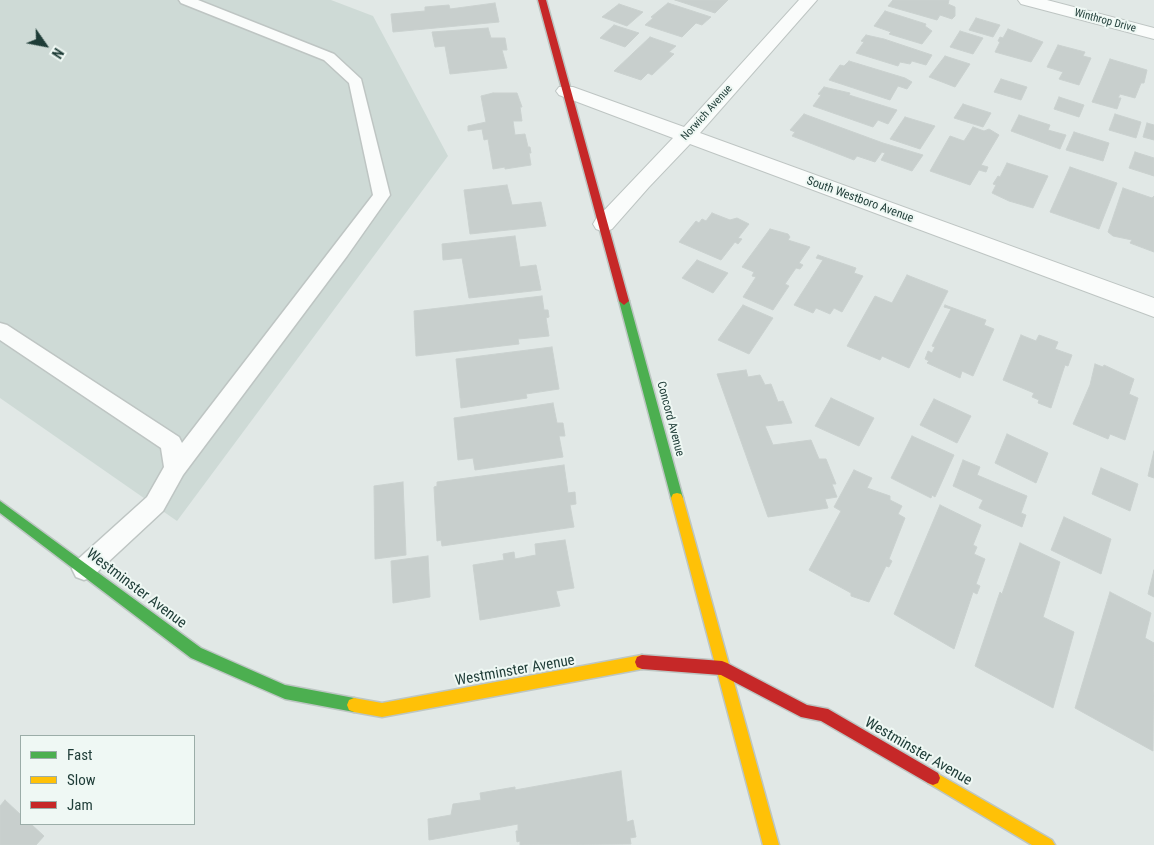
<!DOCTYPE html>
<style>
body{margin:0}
#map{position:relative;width:1154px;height:845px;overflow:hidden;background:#e1e8e6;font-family:"Roboto Condensed",sans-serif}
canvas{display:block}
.legend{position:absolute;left:20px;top:735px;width:175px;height:90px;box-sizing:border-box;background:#eff8f4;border:1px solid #9bada8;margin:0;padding:6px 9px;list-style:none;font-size:15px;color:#1e3c37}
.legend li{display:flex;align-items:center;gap:10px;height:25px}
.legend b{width:25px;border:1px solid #9bada8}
.north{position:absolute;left:20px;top:20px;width:50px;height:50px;-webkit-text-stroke:4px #eff8f4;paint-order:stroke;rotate:123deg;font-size:14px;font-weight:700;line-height:20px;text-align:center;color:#1e3c37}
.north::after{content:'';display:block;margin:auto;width:18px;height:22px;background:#1e3c37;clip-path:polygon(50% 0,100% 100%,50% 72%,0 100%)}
</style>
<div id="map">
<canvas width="1154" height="845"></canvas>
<ul class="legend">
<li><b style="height:6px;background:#4caf50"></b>Fast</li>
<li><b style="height:6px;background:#ffc107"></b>Slow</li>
<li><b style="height:6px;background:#c62828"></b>Jam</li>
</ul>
<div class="north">N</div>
</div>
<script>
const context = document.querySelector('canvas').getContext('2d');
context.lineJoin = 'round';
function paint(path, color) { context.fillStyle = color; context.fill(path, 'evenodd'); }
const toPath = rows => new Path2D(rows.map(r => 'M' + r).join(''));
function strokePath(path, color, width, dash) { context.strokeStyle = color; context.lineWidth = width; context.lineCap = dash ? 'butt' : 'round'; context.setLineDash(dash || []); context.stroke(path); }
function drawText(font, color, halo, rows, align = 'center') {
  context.font = font + ' "Roboto Condensed",sans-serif'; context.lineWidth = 4; context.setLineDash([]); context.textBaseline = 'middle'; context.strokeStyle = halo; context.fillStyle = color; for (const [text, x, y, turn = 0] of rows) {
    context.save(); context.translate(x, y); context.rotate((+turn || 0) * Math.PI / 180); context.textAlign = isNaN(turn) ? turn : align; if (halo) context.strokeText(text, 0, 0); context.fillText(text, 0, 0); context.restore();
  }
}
paint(toPath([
 [0,0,331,0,373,16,448,156,177,521,0,398]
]), '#cedad6');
const building = toPath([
 [675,0,728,0,715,13,675,0],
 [893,0,949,0,948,4,955,7,955,16,952,19,940,15,937,20,888,6,893,0],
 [495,3,499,22,393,32,391,14,425,11,425,7,449,5,450,9,495,3],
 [668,3,711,17,702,25,696,23,682,37,645,25,653,18,651,17,668,3],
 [619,4,643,12,627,26,602,17,619,4],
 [885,11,926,24,925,26,932,31,922,44,889,34,891,32,874,26,885,11],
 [976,18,1000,25,993,37,969,30,976,18],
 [614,25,639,33,625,47,600,38,614,25],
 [488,28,491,38,505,38,507,50,502,50,507,68,450,74,445,46,435,47,432,32,488,28],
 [1008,29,1043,42,1031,62,995,52,1000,42,998,41,1000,37,1003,38,1008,29],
 [960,31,983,38,973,54,950,47,960,31],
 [866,35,884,39,932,55,926,65,912,61,910,64,900,62,898,66,856,53,864,42,861,41,866,35],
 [650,37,676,46,669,52,674,54,652,75,648,73,641,80,614,71,650,37],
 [1058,45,1085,52,1083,56,1091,58,1079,85,1059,79,1063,72,1047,67,1058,45],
 [945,56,970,64,955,87,929,77,945,56],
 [1110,59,1147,70,1144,83,1141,83,1135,98,1120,94,1118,98,1121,98,1117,109,1092,102,1110,59],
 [849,61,905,78,912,82,907,89,898,86,890,100,829,80,840,65,844,66,849,61],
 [1001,79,1027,87,1021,100,994,92,1001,79],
 [824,87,850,93,849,95,897,110,888,124,878,120,873,127,813,106,821,95,818,94,824,87],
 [493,93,517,93,522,107,520,107,522,121,513,121,515,135,525,134,528,147,530,147,531,153,529,153,531,165,505,169,505,167,493,169,488,139,484,140,482,129,468,131,468,126,486,122,481,96,493,93],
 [1059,97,1084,105,1079,117,1054,109,1059,97],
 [963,104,991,113,983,127,954,118,963,104],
 [804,114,883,143,923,155,912,171,881,160,885,153,882,152,875,162,857,156,854,160,792,136,795,132,790,130,804,114],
 [1115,114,1141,122,1136,138,1109,130,1115,114],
 [1019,115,1050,125,1048,130,1066,135,1060,149,1011,131,1019,115],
 [905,117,935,126,920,149,890,139,905,117],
 [1147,123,1154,125,1154,140,1143,137,1147,123],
 [973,127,984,131,989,129,999,135,981,165,988,167,986,172,979,170,970,185,930,171,950,136,964,141,973,127],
 [1074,132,1109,143,1103,161,1066,150,1074,132],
 [1135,152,1154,158,1154,176,1129,168,1135,152],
 [1007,163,1048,176,1033,208,1009,201,992,193,996,185,993,184,998,176,1000,177,1007,163],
 [1070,167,1117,183,1099,229,1050,212,1070,167],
 [507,185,512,205,541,202,546,226,470,234,464,190,507,185],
 [1123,188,1152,198,1154,196,1154,252,1130,243,1132,240,1113,236,1108,232,1123,188],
 [712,213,730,220,737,218,749,224,738,238,742,239,738,244,735,242,721,260,679,242,696,221,699,223,702,219,706,221,712,213],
 [770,229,788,234,790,237,788,240,810,247,799,263,803,265,800,269,796,268,785,284,789,286,773,310,743,297,756,277,752,276,754,272,742,267,770,229],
 [515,236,520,267,536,265,541,290,469,298,462,258,443,260,442,244,515,236],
 [818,255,856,268,854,273,863,276,842,312,834,308,830,314,816,308,813,313,794,305,823,260,816,258,818,255],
 [697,260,728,273,713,293,682,278,697,260],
 [907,275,948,291,909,368,882,356,880,360,847,346,875,296,892,303,907,275],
 [542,296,544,310,548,310,549,317,546,318,549,336,518,339,519,344,416,356,414,311,542,296],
 [743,305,773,318,749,354,718,340,743,305],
 [945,305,986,320,984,325,994,329,973,376,962,371,960,378,927,363,929,361,925,359,928,351,932,353,935,347,932,346,951,309,944,307,945,305],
 [1021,335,1036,341,1039,335,1058,342,1055,349,1072,355,1068,366,1065,365,1051,408,1038,403,1039,400,1032,397,1034,393,1003,380,1021,335],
 [552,347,559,389,526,394,527,398,461,408,456,359,552,347],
 [1095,364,1103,367,1104,365,1134,379,1129,394,1138,398,1125,440,1110,434,1108,439,1073,424,1090,385,1095,364],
 [746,370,748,377,760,375,765,385,771,384,778,402,783,401,792,423,765,426,773,445,811,440,819,459,826,459,836,484,832,484,837,497,825,499,828,508,768,517,717,374,746,370],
 [831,398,874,418,859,446,815,426,831,398],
 [934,399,971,416,957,443,920,425,934,399],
 [553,403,557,423,563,423,565,436,559,436,563,457,475,470,473,458,458,460,454,418,553,403],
 [1007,434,1048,453,1036,483,995,463,1007,434],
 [912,436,954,455,935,497,932,495,931,498,891,478,912,436],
 [1154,451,1154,478,1148,476,1154,451],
 [963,460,980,467,977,475,1027,496,1021,513,1026,515,1022,527,979,508,983,500,953,486,963,460],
 [564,465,568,493,575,492,576,504,570,505,574,527,442,546,441,540,437,541,434,487,437,486,437,482,564,465],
 [1101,468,1138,484,1130,511,1092,494,1101,468],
 [854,470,872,478,867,488,890,496,890,500,902,506,898,514,905,518,889,559,892,561,889,567,886,566,869,602,851,596,851,593,809,570,841,511,834,507,854,470],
 [403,482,406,555,375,559,374,486,403,482],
 [940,505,981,525,973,545,977,547,974,554,985,559,976,584,980,586,977,594,973,592,954,649,894,614,940,505],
 [1064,517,1111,539,1101,574,1051,550,1064,517],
 [565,540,574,588,556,591,560,606,480,620,473,565,504,560,503,554,514,552,515,559,536,555,535,544,565,540],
 [1020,543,1060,562,1043,617,1074,632,1053,708,975,666,1000,592,1002,594,1020,543],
 [428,556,430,597,393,603,391,561,428,556],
 [1154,570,1154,597,1148,594,1154,570],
 [1110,592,1151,613,1145,638,1154,643,1153,751,1075,708,1110,592],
 [621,771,627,822,633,820,636,837,630,838,631,844,520,845,520,841,517,842,516,831,518,831,518,824,429,840,428,819,451,815,453,804,481,800,480,793,515,787,515,790,621,771],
 [5,800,21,815,21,824,31,824,44,836,36,845,0,845,0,806,5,800]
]);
paint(building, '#c8cfcd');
strokePath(building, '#cad1cf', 1);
const lane = toPath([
 [179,0,198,0,334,54,361,79,390,195,347,256,183,475,163,511,92,577,84,580,76,577,72,569,76,561,147,497,164,467,161,448,0,340,0,323,7,325,179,437,182,443,373,195,349,83,324,60,181,3,179,0]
]);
const street = toPath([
 [799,0,817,0,700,133,1154,298,1154,317,690,144,649,187,612,229,604,232,596,229,593,224,596,219,673,138,559,95,556,91,559,87,573,87,684,127,799,0],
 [1018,0,1047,0,1154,28,1154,39,1021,4,1018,0]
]);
const fast = toPath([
 [624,297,629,301,683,498,681,502,677,503,673,502,671,498,619,301,624,297],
 [0,501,201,648,285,685,354,698,359,700,361,705,359,710,354,712,285,699,191,658,0,513,0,501]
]);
const slow = toPath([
 [677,493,681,494,683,498,779,845,763,845,671,498,673,494,677,493],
 [642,655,647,657,649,662,647,667,642,669,382,717,354,712,349,710,347,705,349,700,354,698,382,703,642,655],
 [933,771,1052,840,1055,845,1032,845,928,783,926,778,928,773,933,771]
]);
const jam = toPath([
 [538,0,546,0,629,301,624,305,619,301,538,0],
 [642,655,722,661,727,663,807,705,828,709,938,773,940,778,938,783,933,785,928,783,821,721,801,717,721,675,642,669,637,667,635,662,637,657,642,655]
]);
strokePath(lane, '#bec5c3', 3);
strokePath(street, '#bec5c3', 2);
strokePath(fast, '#bdc6c3', 3);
strokePath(slow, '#bdc6c3', 3);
strokePath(jam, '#bdc6c3', 3);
paint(lane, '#fafcfb');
paint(street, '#fafcfb');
paint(fast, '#4caf50');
paint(slow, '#ffc107');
paint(jam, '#c62828');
drawText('11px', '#1e3c37', '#eff8f4', [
 ["Winthrop Drive",1105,21,15],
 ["Norwich Avenue",707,113,-48]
]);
drawText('12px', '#1e3c37', '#eff8f4', [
 ["South Westboro Avenue",860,200,20],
 ["Concord Avenue",670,419,75]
]);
drawText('15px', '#1e3c37', '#eff8f4', [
 ["Westminster Avenue",136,589,37],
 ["Westminster Avenue",515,671,-10],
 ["Westminster Avenue",918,752,30]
]);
</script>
